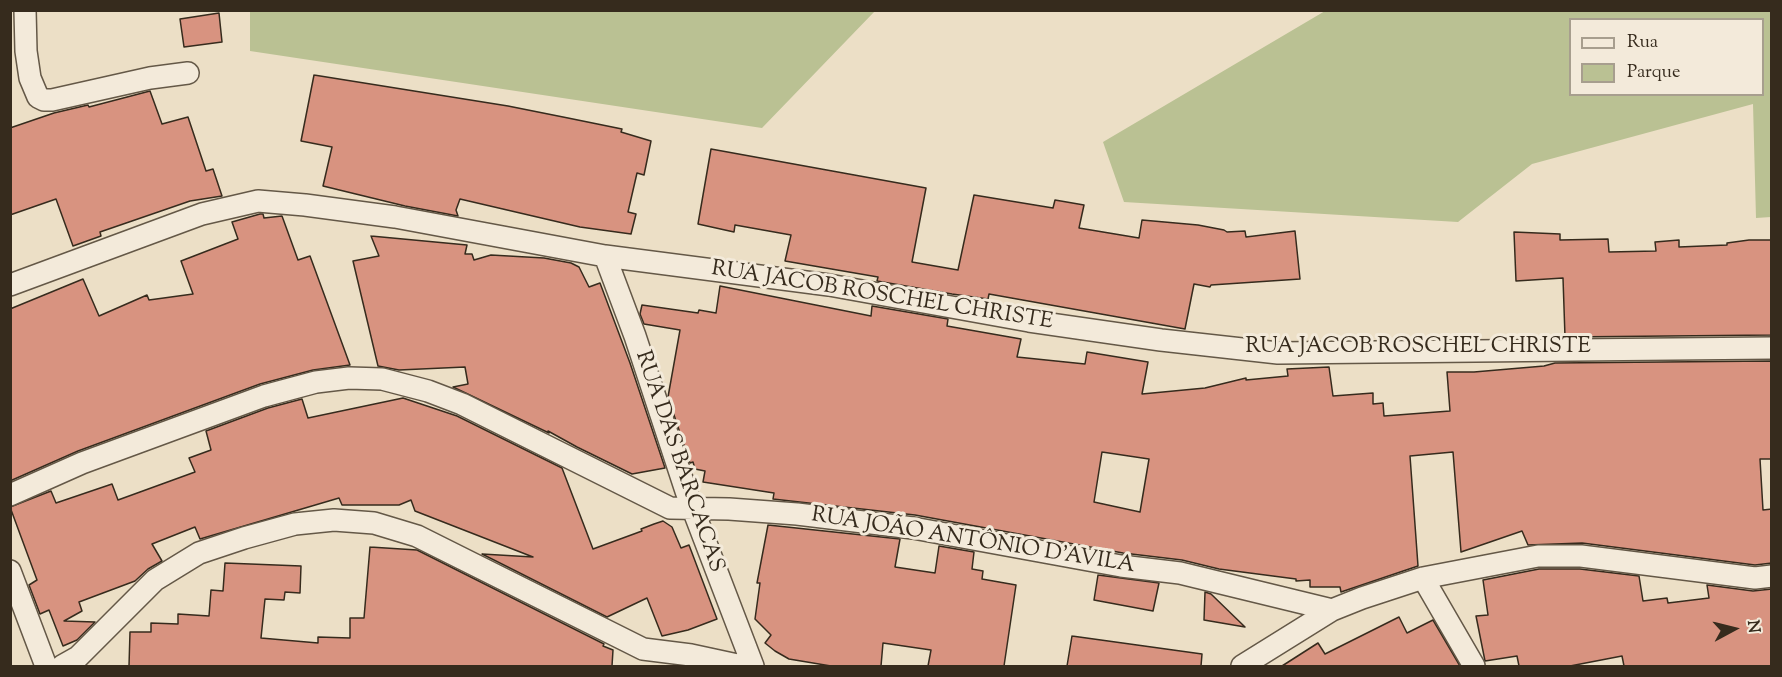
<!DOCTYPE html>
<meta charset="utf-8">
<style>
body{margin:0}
#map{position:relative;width:1782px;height:677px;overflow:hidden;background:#ecdfc6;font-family:"Sorts Mill Goudy",serif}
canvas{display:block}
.frame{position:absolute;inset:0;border:12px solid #362b1d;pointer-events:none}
.legend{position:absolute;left:1569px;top:18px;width:195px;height:78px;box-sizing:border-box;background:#f3eada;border:2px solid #a79e8e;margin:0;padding:8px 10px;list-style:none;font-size:18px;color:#362b1d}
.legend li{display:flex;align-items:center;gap:12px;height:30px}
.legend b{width:30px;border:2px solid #a79e8e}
.north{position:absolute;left:1704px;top:599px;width:60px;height:60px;-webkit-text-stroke:4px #f3eada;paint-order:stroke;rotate:83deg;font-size:16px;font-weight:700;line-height:24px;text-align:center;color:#362b1d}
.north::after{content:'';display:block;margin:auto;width:21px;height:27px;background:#362b1d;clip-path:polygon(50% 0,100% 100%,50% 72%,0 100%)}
</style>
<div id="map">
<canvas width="1782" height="677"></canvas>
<div class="frame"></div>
<ul class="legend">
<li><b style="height:8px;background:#f3eada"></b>Rua</li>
<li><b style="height:16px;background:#bac193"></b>Parque</li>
</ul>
<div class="north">N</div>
</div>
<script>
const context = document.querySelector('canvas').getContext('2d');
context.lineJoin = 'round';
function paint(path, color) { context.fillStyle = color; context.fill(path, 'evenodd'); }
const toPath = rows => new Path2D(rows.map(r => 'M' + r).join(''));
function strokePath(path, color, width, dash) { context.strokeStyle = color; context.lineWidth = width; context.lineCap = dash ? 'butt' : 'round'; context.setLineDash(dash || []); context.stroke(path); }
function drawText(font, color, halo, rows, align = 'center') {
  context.font = font + ' "Sorts Mill Goudy",serif'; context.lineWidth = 6; context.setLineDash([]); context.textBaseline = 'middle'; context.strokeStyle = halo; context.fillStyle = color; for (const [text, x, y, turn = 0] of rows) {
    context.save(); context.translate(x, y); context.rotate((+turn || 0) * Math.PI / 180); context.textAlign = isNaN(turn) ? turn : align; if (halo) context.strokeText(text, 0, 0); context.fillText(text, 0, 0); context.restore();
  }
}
paint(toPath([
 [250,11,250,10,875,11,762,128,250,51],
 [1325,11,1771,11,1771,217,1756,218,1753,104,1532,164,1458,222,1124,202,1103,142],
 [1570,20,1762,20,1762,94,1570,94]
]), '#bac193');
const building = toPath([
 [219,13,222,42,184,47,180,19,219,13],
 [314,75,508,106,568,118,622,129,621,132,651,141,644,175,637,173,628,212,636,214,631,234,580,227,460,199,456,210,458,216,405,206,323,186,332,147,301,141,314,75],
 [150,91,162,124,188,117,206,171,213,169,222,196,190,201,161,211,100,232,101,236,73,246,56,199,10,215,10,128,54,113,88,105,89,107,150,91],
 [711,149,926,188,912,262,958,270,974,195,1053,208,1055,200,1084,205,1079,228,1139,238,1142,220,1198,225,1224,230,1227,232,1245,231,1246,237,1295,231,1300,279,1211,285,1210,287,1194,284,1185,329,989,294,988,299,952,294,877,281,878,277,785,261,791,235,735,225,734,232,698,224,711,149],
 [260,214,263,214,264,218,282,216,298,260,310,256,350,365,313,370,260,384,78,451,10,481,10,309,83,279,99,316,147,295,149,300,193,294,181,261,238,239,232,222,260,214],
 [1514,232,1560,234,1560,240,1608,239,1609,252,1656,251,1655,242,1679,240,1679,247,1727,245,1727,243,1749,240,1772,240,1772,335,1565,337,1563,278,1516,281,1514,232],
 [371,236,467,245,465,254,472,254,474,260,491,255,544,258,571,263,579,267,589,287,600,283,630,363,665,468,632,474,577,447,548,431,549,433,453,387,468,384,465,367,399,370,378,366,353,261,379,256,371,236],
 [720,286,871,316,872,306,948,319,947,326,1021,339,1017,357,1085,364,1087,352,1148,362,1142,394,1205,388,1246,378,1246,380,1288,376,1287,369,1329,367,1333,396,1373,393,1373,404,1383,403,1384,416,1450,411,1447,372,1474,372,1544,366,1555,363,1772,361,1772,459,1760,459,1763,510,1772,509,1772,563,1755,565,1582,543,1528,545,1522,531,1461,552,1453,452,1410,456,1418,566,1341,592,1340,587,1310,587,1310,580,1296,581,1296,579,1219,569,1182,560,1123,553,915,515,773,499,774,493,703,482,705,471,695,469,693,462,690,463,668,397,680,330,644,324,640,314,642,305,698,313,699,310,716,313,720,286],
 [1102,452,1149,459,1140,512,1094,502,1102,452],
 [403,398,457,416,562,468,593,549,642,531,641,529,654,524,663,521,672,527,681,548,689,545,717,619,688,630,662,636,647,598,607,617,482,554,533,557,415,511,411,500,399,505,342,505,339,498,200,539,195,527,152,544,162,561,148,569,135,581,79,602,82,611,64,621,95,622,77,640,63,646,49,610,40,614,29,585,37,580,10,507,51,491,56,503,112,484,118,500,195,472,189,458,211,450,206,431,268,408,302,399,308,418,403,398],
 [768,525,900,539,895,567,935,573,939,546,974,552,972,569,983,571,982,579,1016,585,1004,666,928,666,931,650,883,643,881,666,831,666,789,659,775,651,765,643,771,635,755,619,760,583,757,583,768,525],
 [370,547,417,550,604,644,603,646,613,650,612,666,129,666,130,632,151,632,151,623,178,624,178,614,209,616,211,590,223,591,225,563,301,566,300,593,285,592,284,600,265,599,261,638,318,643,318,637,350,638,350,618,364,618,370,547],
 [1539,569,1580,569,1639,576,1643,601,1667,598,1668,603,1709,598,1707,585,1753,591,1772,589,1772,666,1624,666,1622,656,1570,666,1519,666,1517,656,1485,661,1476,616,1488,615,1483,580,1539,569],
 [1098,575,1159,583,1153,611,1094,600,1098,575],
 [1205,592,1211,594,1245,627,1204,620,1205,592],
 [1399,617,1407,633,1433,620,1460,666,1282,666,1318,643,1325,654,1399,617],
 [1072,636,1202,654,1201,666,1067,666,1072,636]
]);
paint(building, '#d89380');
strokePath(building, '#362b1d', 1.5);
const minor = toPath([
 [25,10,26,51,30,78,38,97,44,100,52,100,150,78,188,73],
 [605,256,635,336,686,491,753,666],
 [10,285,202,214,258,201,305,205,395,217,605,256,829,285,1029,321,1161,340,1278,353,1772,348],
 [10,495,82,463,264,396,316,382,349,378,382,379,428,391,462,404,670,508,729,509,797,514,913,528,1121,566,1180,573,1332,610],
 [10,571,46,666],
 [1423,578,1474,666],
 [62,666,78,657,155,580,199,553,244,538,295,524,334,520,374,523,417,536,643,649,691,655,742,666],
 [1242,666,1332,610,1362,598,1423,578,1538,556,1581,556,1755,578,1772,576]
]);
strokePath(minor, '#645847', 24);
strokePath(minor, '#f3eada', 21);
drawText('22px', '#362b1d', '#f3eada', [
 ["RUA JACOB ROSCHEL CHRISTE",882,297,9],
 ["RUA JACOB ROSCHEL CHRISTE",1418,348],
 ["RUA DAS BARCACAS",678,462,71],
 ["RUA JOÃO ANTÔNIO D'AVILA",973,542,9]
]);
</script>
